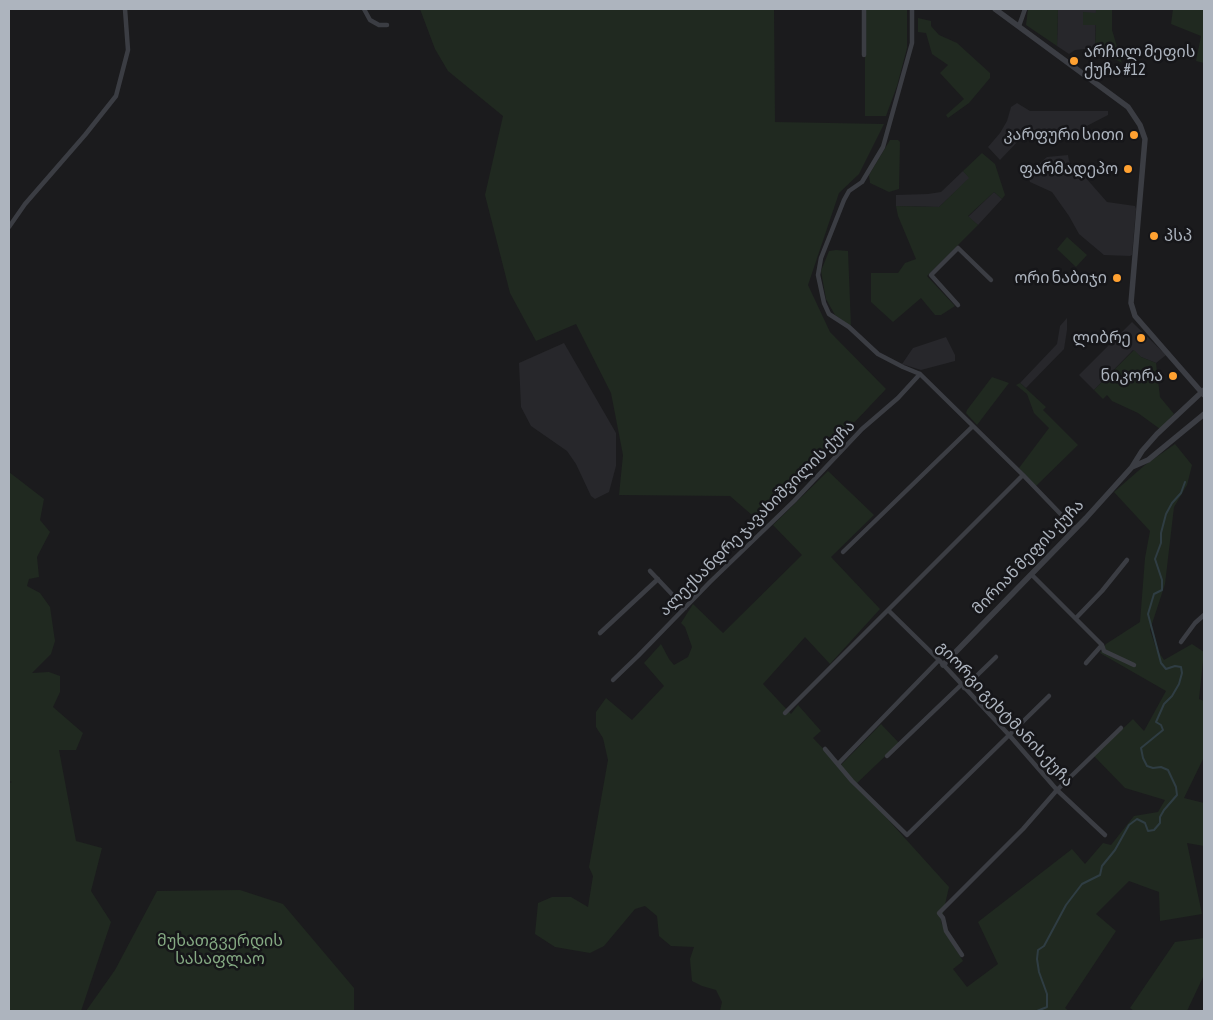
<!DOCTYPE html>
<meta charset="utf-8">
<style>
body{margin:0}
#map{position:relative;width:1213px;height:1020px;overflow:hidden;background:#1b1b1d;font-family:"Asap Condensed",sans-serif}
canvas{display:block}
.frame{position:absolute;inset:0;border:10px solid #adb4be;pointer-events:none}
</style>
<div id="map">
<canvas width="1213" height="1020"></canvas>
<div class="frame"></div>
</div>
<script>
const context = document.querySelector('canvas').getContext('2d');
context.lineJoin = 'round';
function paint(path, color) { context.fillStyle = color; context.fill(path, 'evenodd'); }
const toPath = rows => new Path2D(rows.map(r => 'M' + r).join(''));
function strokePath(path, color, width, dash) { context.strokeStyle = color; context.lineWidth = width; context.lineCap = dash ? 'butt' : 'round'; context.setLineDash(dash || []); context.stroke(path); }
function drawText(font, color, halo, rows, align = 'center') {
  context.font = font + ' "Asap Condensed","Noto Sans Georgian",sans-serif'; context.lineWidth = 5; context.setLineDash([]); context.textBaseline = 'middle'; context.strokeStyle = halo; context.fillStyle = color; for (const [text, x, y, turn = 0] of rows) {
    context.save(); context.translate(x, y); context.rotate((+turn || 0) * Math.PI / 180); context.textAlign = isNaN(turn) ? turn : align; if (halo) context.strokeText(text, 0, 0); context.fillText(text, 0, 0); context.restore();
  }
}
paint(toPath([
 [1058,9,1096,9,1095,48,1075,50,1069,54,1057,46],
 [1017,103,1030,111,1108,111,1108,115,1077,131,1034,130,1024,135,1000,160,988,147,1000,133,1007,121,1011,107],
 [1068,155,1069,161,1076,171,1085,177,1107,202,1135,206,1136,209,1132,255,1130,256,1104,255,1079,234,1069,216,1052,192,1030,182,1027,174,1047,157],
 [963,171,970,178,939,207,896,206,896,195,928,194,941,192],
 [994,192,1002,199,978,225,968,217],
 [1067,318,1067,330,1064,349,1026,388,1020,383,1057,344,1060,326],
 [1132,322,1166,355,1156,363,1141,357,1133,350,1094,390,1079,375],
 [946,337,955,355,955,361,921,370,902,364,913,348],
 [564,343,616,433,616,466,609,492,595,499,591,496,576,464,567,451,531,426,521,407,519,363]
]), '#27272b');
paint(toPath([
 [420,9,774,9,775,122,884,124,859,174,839,193,808,285,830,332,886,389,760,522,730,496,619,495,623,455,611,393,576,324,536,341,510,293,485,195,503,116,448,71,435,49],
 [865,9,907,9,907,48,897,86,886,116,865,116],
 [1028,9,1058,9,1057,46,1026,25],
 [1096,9,1112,9,1112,30,1122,63,1095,48,1096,25,1083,25,1083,12,1096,13],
 [1173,9,1204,9,1204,63,1196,61,1201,36,1171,24],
 [918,18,931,21,931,26,939,35,957,43,990,73,990,78,969,103,948,118,946,115,964,99,940,73,948,65,932,54,926,33,918,32],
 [890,140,898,140,900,142,899,189,889,192,870,183,869,175],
 [982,153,995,164,1005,195,1002,199,994,192,968,216,978,225,927,276,955,306,941,315,935,315,921,298,893,322,871,302,871,273,898,273,905,263,916,259,898,216,896,206,939,207,969,178,963,171],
 [1067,237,1087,255,1076,267,1057,249],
 [836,250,848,251,851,327,835,315,826,299,821,271,829,251],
 [1134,350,1141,357,1156,363,1160,397,1174,414,1160,429,1138,413,1112,401,1107,395,1103,399,1094,390],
 [992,377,1009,383,977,425,966,413,967,410],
 [1020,383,1046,407,1043,410,1078,445,1036,486,1019,468,1049,428,1034,413,1027,394,1016,385],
 [1175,444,1192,465,1187,485,1174,507,1165,584,1150,630,1156,648,1164,660,1192,644,1204,652,1199,699,1204,701,1204,757,1184,798,1204,803,1204,846,1187,843,1202,914,1160,921,1159,892,1129,881,1096,914,1116,931,1065,1008,1069,1011,720,1011,722,1002,716,990,702,986,692,981,690,959,694,947,671,946,659,936,657,916,645,906,635,909,604,946,590,953,555,947,535,934,538,903,552,897,571,897,588,907,593,876,589,867,608,760,603,738,596,727,596,712,606,698,632,720,664,686,644,663,661,644,669,659,674,665,688,657,692,647,685,627,681,623,693,604,723,633,802,555,773,525,828,471,874,515,831,557,880,609,830,664,805,637,763,684,791,714,798,705,821,731,813,738,840,766,881,724,899,743,856,784,949,887,941,922,947,935,963,961,953,969,967,987,998,964,978,922,1072,849,1085,864,1103,843,1111,845,1134,816,1158,812,1165,800,1125,788,1094,756,1133,719,1144,731,1166,691,1100,653,1106,644,1140,622,1145,558,1150,531,1114,492,1145,465],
 [9,472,44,499,40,520,50,532,37,557,39,577,29,579,27,586,40,593,50,607,55,641,51,654,32,673,49,672,60,676,60,692,53,707,83,733,76,750,59,750,76,841,102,848,91,891,111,922,81,1011,9,1011,9,783,12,782,9,781],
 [240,890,283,904,354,988,354,1011,86,1011,115,970,157,891],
 [1204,938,1204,975,1187,1011,1134,1011,1130,1008,1175,942]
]), '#202920');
strokePath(toPath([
 [1037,1011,1047,1007,1047,994,1039,972,1037,959,1038,950,1044,946,1066,905,1082,884,1100,875,1102,866,1115,850,1129,825,1137,819,1145,823,1148,831,1154,830,1160,823,1160,817,1164,810,1177,795,1176,787,1168,770,1161,767,1153,768,1147,766,1143,758,1141,748,1163,730,1161,725,1156,722,1164,704,1172,696,1179,684,1182,673,1181,667,1175,666,1166,669,1161,663,1148,614,1154,594,1162,590,1162,580,1155,559,1161,543,1161,533,1166,514,1172,503,1181,493,1185,482]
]), '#2f3d43', 2);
strokePath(toPath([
 [364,9,370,20,379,25,387,25],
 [864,9,864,55],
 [912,9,912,43,883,147,862,182,849,191,844,200,821,258,818,275,824,303,829,314,849,327,878,354,903,367,920,374,1023,475,1075,529],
 [1019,26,1025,9],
 [9,227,25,204,85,135,116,96,128,50,125,9],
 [958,305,931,275,958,248,991,280],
 [843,552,973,426],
 [650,571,685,608],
 [1032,575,1102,645,1104,651,1134,665],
 [888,610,939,660,1010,736,1057,790,1105,835],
 [1076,618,1102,591,1127,560],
 [600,633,658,579],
 [1181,642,1195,623,1204,615],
 [1086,663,1102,645],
 [613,680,638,656,710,582,794,501,862,429,898,398,920,374],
 [964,688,996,657],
 [785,713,1023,475],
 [825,749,852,781,907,835,1049,696],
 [887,756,961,685],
 [838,764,939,660],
 [962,955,946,931,943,918,939,913,1023,829,1057,790,1121,728]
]), '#3b3d43', 4.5);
strokePath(toPath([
 [995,9,1128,107,1140,125,1145,139,1131,303,1135,316,1204,395],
 [1132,467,1148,460,1204,414],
 [943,665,1086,518,1132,467,1142,451,1157,434,1204,390]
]), '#3b3d43', 5.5);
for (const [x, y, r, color] of [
 [1074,61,5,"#ffa131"],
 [1134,135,5,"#ffa131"],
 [1128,169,5,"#ffa131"],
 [1154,236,5,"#ffa131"],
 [1117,278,5,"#ffa131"],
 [1141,338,5,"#ffa131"],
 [1173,376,5,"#ffa131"]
]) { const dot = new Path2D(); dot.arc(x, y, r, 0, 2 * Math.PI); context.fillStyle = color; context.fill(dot); strokePath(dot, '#161619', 2); }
drawText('16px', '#adb4be', '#161619', [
 ["არჩილ მეფის",1084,52,"left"],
 ["ქუჩა #12",1084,70,"left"],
 ["კარფური სითი",1124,135],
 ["ფარმადეპო",1118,169],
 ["პსპ",1164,236,"left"],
 ["ორი ნაბიჯი",1107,278],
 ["ლიბრე",1131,338],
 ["ნიკორა",1163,376]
], 'right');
drawText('16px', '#adb4be', '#161619', [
 ["ალექსანდრე ჯავახიშვილის ქუჩა",757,518,-45],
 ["მირიან მეფის ქუჩა",1028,557,-46],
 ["გიორგი გეხტმანის ქუჩა",1005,714,47]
]);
drawText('16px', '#85aa83', '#161619', [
 ["მუხათგვერდის",220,941],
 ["სასაფლაო",220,959]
]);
</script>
